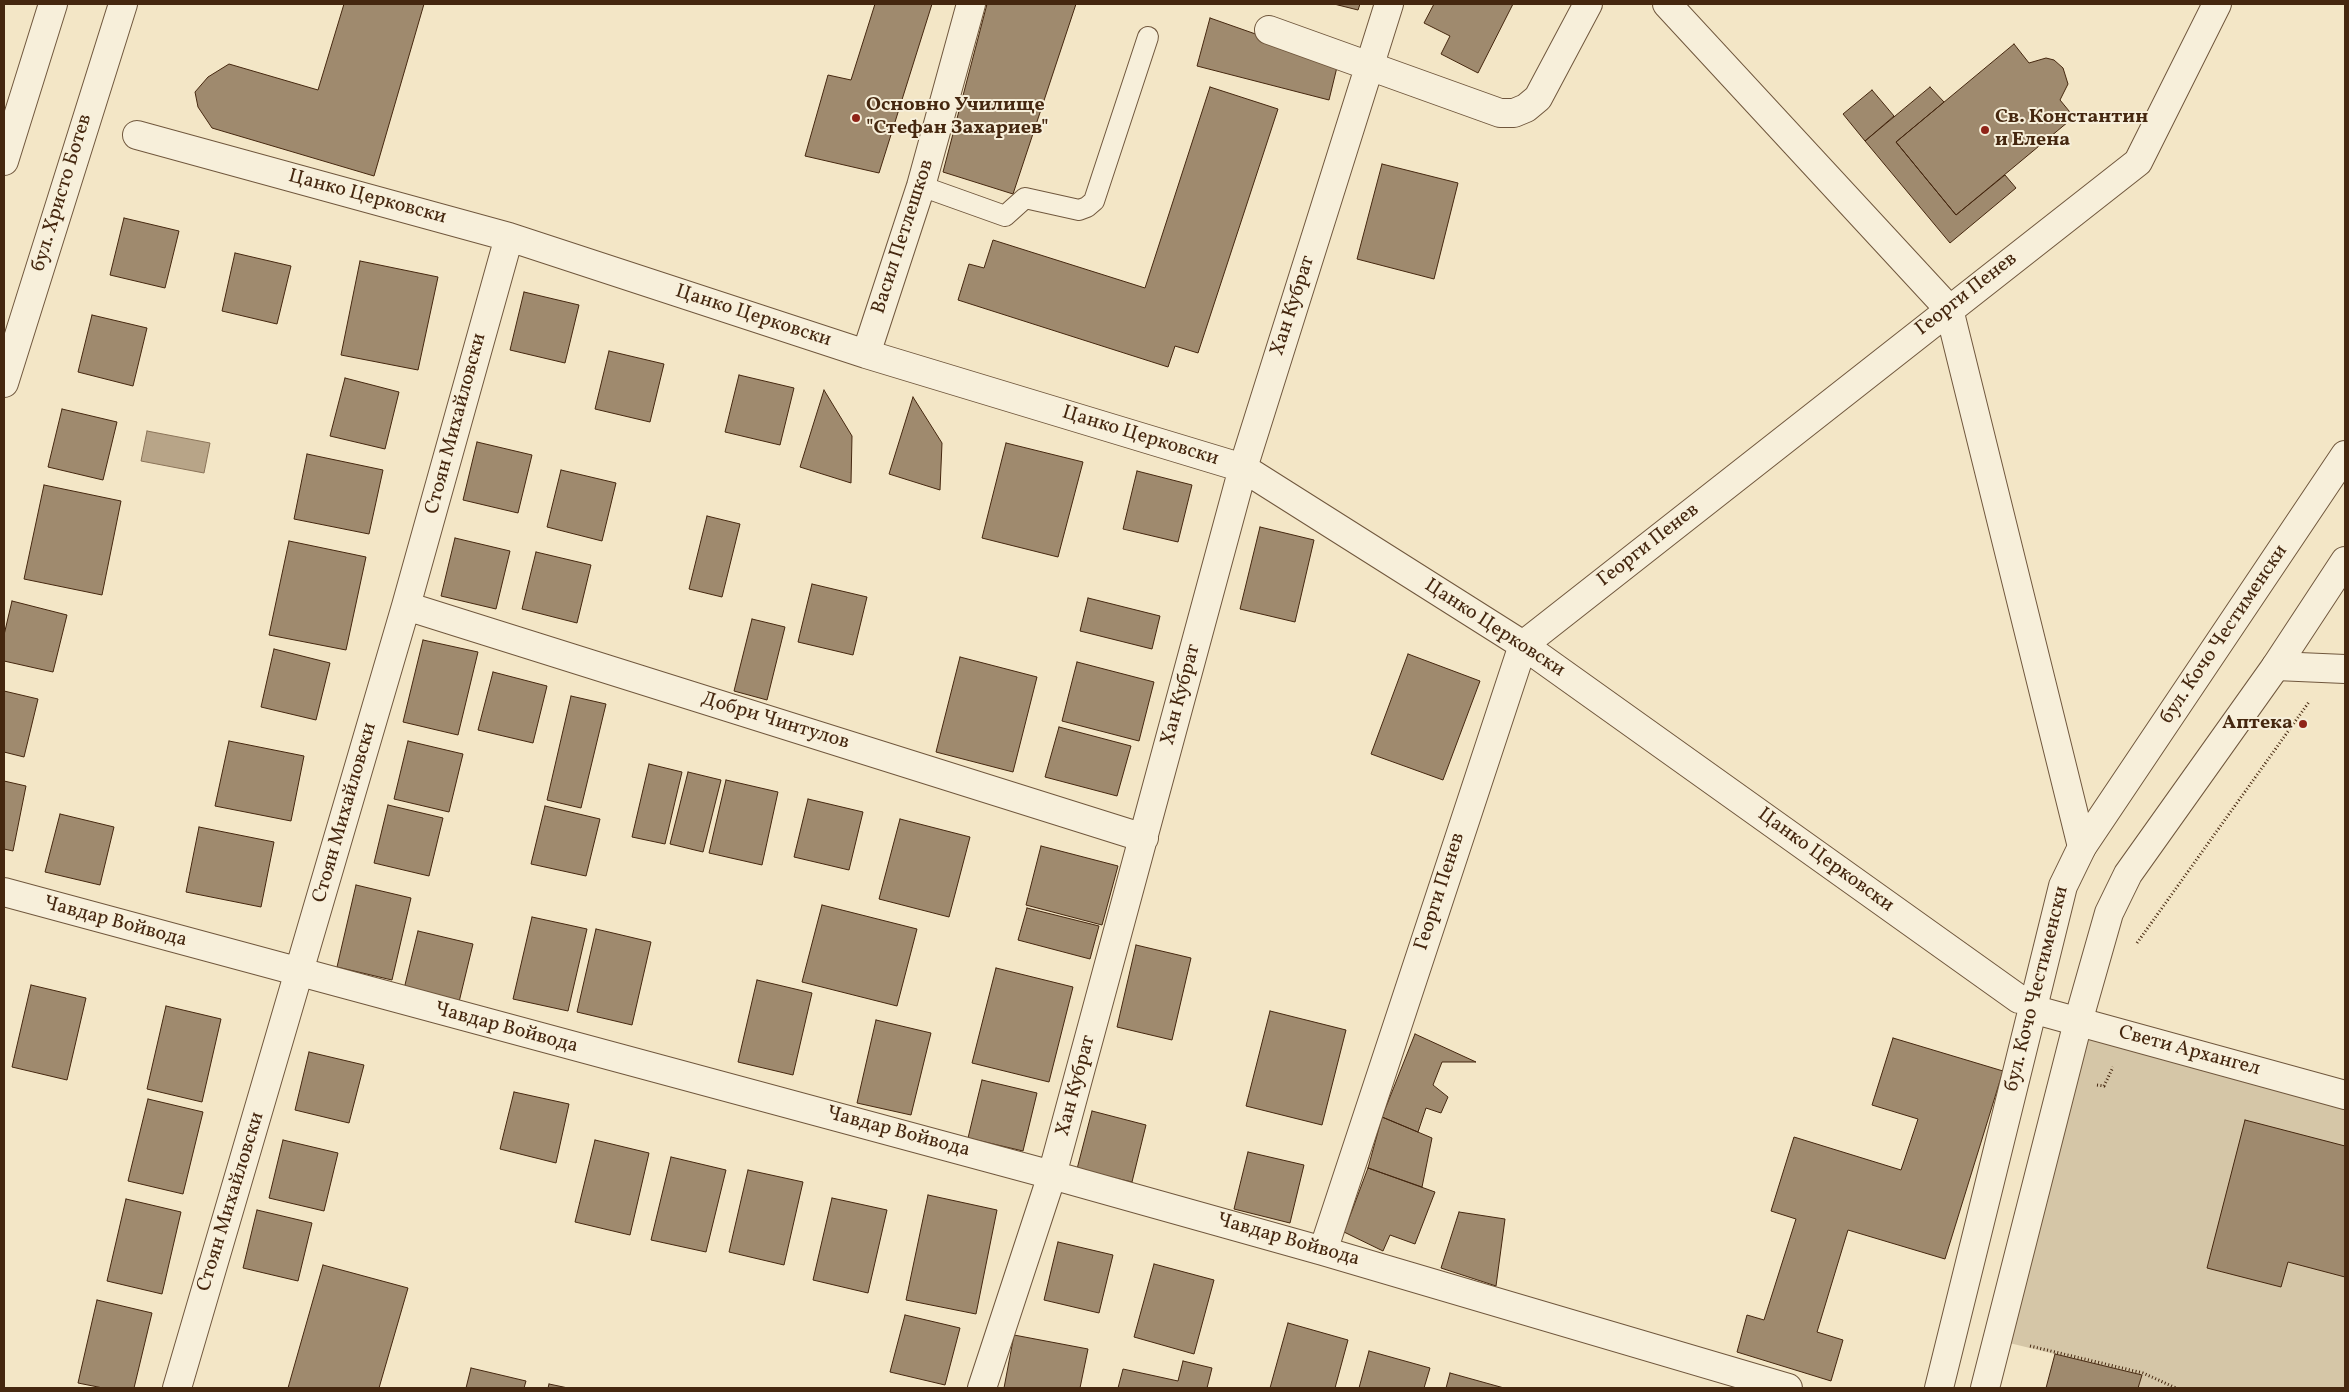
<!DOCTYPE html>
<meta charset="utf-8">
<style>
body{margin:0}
#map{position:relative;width:2349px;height:1392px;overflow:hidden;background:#f3e6c6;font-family:Vollkorn,serif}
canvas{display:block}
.frame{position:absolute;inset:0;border:5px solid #45270f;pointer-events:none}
</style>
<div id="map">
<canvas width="2349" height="1392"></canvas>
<div class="frame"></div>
</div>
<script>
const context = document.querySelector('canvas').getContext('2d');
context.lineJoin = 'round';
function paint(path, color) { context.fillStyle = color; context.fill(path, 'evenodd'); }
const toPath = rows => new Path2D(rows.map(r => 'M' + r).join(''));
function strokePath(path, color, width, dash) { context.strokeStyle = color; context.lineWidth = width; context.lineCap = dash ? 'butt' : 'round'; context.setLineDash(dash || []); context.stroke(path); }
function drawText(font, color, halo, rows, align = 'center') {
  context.font = font + ' Vollkorn,serif'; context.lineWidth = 4; context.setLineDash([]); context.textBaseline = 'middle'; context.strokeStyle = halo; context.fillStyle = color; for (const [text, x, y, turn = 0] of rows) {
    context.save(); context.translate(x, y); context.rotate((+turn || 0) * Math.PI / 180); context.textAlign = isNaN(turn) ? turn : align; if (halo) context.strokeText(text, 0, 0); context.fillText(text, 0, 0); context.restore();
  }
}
paint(toPath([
 [2078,1022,2345,1095,2345,1388,2138,1388,2141,1375,1997,1340]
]), '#d5c6a7');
const water = toPath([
 [147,431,210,443,204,473,141,461,147,431]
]);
paint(water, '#b8a588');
strokePath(water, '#8a7358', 1);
const building = toPath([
 [344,4,424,4,374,176,212,128,198,107,195,92,208,77,229,64,318,90,344,4],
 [875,4,932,4,879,173,805,156,828,75,851,80,875,4],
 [987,4,1076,4,1013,194,943,172,987,4],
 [1334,4,1360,4,1358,10,1334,4],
 [1434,4,1513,4,1478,73,1441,54,1450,36,1424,23,1434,4],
 [1210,18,1338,63,1329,100,1197,66,1210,18],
 [2014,44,2029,63,2046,58,2054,60,2063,68,2068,84,2060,100,2074,117,1956,215,1896,142,2014,44],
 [1210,87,1278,109,1198,353,1175,346,1168,367,958,300,969,264,984,268,993,240,1145,288,1210,87],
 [1930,87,1944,102,1896,142,1956,215,2005,175,2016,188,1950,243,1865,141,1930,87],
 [1872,90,1894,116,1865,141,1843,114,1872,90],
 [1382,164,1458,183,1434,279,1357,259,1382,164],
 [124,218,179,231,165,288,110,275,124,218],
 [235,253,291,266,277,324,222,311,235,253],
 [360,261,438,277,418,370,341,355,360,261],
 [524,292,579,305,565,363,510,350,524,292],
 [92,315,147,328,133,386,78,372,92,315],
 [609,351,664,364,650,422,595,409,609,351],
 [739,375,794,388,780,445,725,432,739,375],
 [345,378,399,392,385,449,330,436,345,378],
 [824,390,852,436,851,483,800,467,824,390],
 [913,397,942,443,940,490,889,474,913,397],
 [62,409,117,422,103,480,48,467,62,409],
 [477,442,532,455,518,513,463,500,477,442],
 [1006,443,1083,462,1058,557,982,538,1006,443],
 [307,454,383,470,369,534,294,519,307,454],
 [561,470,616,483,602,541,547,527,561,470],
 [1137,471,1192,485,1178,542,1123,529,1137,471],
 [44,485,121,501,102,595,24,579,44,485],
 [707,516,740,524,722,597,689,589,707,516],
 [1260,527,1314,540,1295,622,1240,609,1260,527],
 [455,538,510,551,496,609,441,596,455,538],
 [289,541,366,557,346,650,269,635,289,541],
 [536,552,591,565,577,623,522,609,536,552],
 [812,584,867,597,853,655,798,642,812,584],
 [1088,598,1160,616,1152,649,1080,631,1088,598],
 [12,601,67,615,53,672,4,661,4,635,12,601],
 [752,619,785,627,767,700,734,691,752,619],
 [423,640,478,652,458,735,403,722,423,640],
 [274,649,330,663,316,720,261,707,274,649],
 [1408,654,1480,681,1443,780,1371,754,1408,654],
 [960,657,1037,677,1013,772,936,752,960,657],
 [1077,662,1154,682,1139,741,1062,721,1077,662],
 [493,672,547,686,533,743,478,730,493,672],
 [4,691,38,699,24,757,4,752,4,691],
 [571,696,606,704,581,808,547,800,571,696],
 [1059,727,1131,746,1117,796,1045,777,1059,727],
 [229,741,304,756,291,821,215,806,229,741],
 [408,741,463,754,449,812,394,799,408,741],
 [649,764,682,772,665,844,632,837,649,764],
 [688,772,721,780,703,852,670,844,688,772],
 [726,780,778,792,762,865,709,853,726,780],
 [4,781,26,786,13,851,4,849,4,781],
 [808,799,863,812,849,870,794,857,808,799],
 [388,805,443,818,429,876,374,863,388,805],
 [545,806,600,819,586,876,531,864,545,806],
 [60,814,114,827,100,885,45,872,60,814],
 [900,819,970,837,949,917,879,899,900,819],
 [199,827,274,842,261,907,186,892,199,827],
 [1041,846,1118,866,1102,925,1026,905,1041,846],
 [356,885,411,898,392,980,337,967,356,885],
 [822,905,917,929,897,1006,802,982,822,905],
 [1027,908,1099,926,1090,959,1018,940,1027,908],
 [532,917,587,929,568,1011,513,999,532,917],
 [596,929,651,942,632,1025,577,1012,596,929],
 [418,931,473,944,459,1002,404,989,418,931],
 [1136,945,1191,958,1172,1040,1117,1027,1136,945],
 [996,968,1073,987,1049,1082,972,1063,996,968],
 [757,980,812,993,793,1075,738,1062,757,980],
 [31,985,86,998,67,1080,12,1067,31,985],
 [166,1006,221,1019,202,1102,147,1089,166,1006],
 [1270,1011,1346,1030,1322,1125,1246,1106,1270,1011],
 [876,1020,931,1033,911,1115,857,1103,876,1020],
 [1415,1034,1476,1062,1442,1062,1433,1085,1448,1097,1441,1113,1426,1108,1418,1132,1382,1117,1415,1034],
 [1893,1038,2003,1071,1945,1259,1848,1230,1817,1332,1843,1340,1831,1381,1737,1352,1747,1315,1764,1320,1796,1219,1771,1211,1794,1137,1901,1170,1918,1119,1872,1105,1893,1038],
 [309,1052,364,1065,349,1123,295,1110,309,1052],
 [982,1080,1037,1093,1023,1151,968,1138,982,1080],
 [514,1092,569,1104,556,1163,500,1149,514,1092],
 [148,1099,203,1112,183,1194,128,1181,148,1099],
 [1092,1111,1146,1125,1132,1182,1077,1169,1092,1111],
 [1382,1117,1432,1138,1422,1187,1368,1168,1382,1117],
 [2245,1120,2345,1146,2345,1277,2288,1262,2281,1287,2207,1268,2245,1120],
 [283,1140,338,1153,324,1211,269,1198,283,1140],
 [595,1140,649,1153,630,1235,575,1222,595,1140],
 [1248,1152,1304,1165,1290,1223,1234,1209,1248,1152],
 [671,1157,726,1170,706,1252,651,1240,671,1157],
 [1368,1168,1435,1192,1415,1244,1390,1235,1383,1251,1344,1232,1368,1168],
 [748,1170,803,1182,784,1265,729,1252,748,1170],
 [928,1195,997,1210,976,1314,906,1300,928,1195],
 [832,1198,887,1210,868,1293,813,1280,832,1198],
 [126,1199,181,1212,162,1294,107,1281,126,1199],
 [257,1210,312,1223,298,1281,243,1268,257,1210],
 [1459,1212,1505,1219,1496,1286,1441,1268,1459,1212],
 [1058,1242,1113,1255,1099,1313,1044,1300,1058,1242],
 [1154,1264,1214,1280,1194,1354,1134,1337,1154,1264],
 [323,1265,408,1288,379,1388,288,1388,323,1265],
 [97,1300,152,1313,134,1388,103,1388,78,1383,97,1300],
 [905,1315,960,1328,945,1385,890,1372,905,1315],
 [1288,1323,1348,1340,1335,1388,1270,1388,1288,1323],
 [1014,1335,1088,1349,1080,1388,1004,1388,1014,1335],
 [1369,1351,1430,1368,1424,1388,1359,1388,1369,1351],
 [2055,1354,2142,1375,2138,1388,2046,1388,2055,1354],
 [1183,1361,1212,1368,1207,1388,1118,1388,1123,1369,1178,1381,1183,1361],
 [471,1368,526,1381,524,1388,466,1388,471,1368],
 [1450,1373,1504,1388,1446,1388,1450,1373],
 [549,1384,568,1388,548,1388,549,1384]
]);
paint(building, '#9f8a6e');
strokePath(building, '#45270f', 1);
const service = toPath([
 [921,186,1005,216,1025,198,1079,210,1087,207,1094,201,1148,37]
]);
const minor = toPath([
 [1667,4,1949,309,2082,847],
 [1269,30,1500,113,1514,113,1526,108,1538,98,1588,4],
 [137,135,509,237,866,354,1243,468,1523,645,2019,999],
 [866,354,921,186,971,4],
 [406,606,1144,838],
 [2276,666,2345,669],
 [4,892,1052,1175,1323,1251,1788,1388],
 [2032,1009,2345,1095],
 [1323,1251,1523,645,2138,162,2217,4],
 [177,1388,406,606,509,237],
 [982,1388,1052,1175,1243,468,1389,4]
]);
const tertiary = toPath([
 [4,161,53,4],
 [4,383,123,4],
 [1939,1388,2063,886,2082,847,2345,455],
 [1985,1388,2078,1022,2109,913,2128,874,2276,666,2345,561]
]);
strokePath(service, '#70573d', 22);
strokePath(minor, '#70573d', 30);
strokePath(tertiary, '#70573d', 30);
strokePath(toPath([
 [2137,943,2309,702],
 [2097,1085,2104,1086,2113,1067],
 [2030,1346,2143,1373,2176,1388]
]), '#45270f', 3, [1, 2.5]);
strokePath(service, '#f7efda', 20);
strokePath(minor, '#f7efda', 28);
strokePath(tertiary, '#f7efda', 28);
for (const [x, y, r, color] of [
 [856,118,5,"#8f2418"],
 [1985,130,5,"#8f2418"],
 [2303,724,5,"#8f2418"]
]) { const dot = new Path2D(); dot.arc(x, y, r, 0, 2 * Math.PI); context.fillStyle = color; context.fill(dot); strokePath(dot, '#f7efda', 2); }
drawText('bold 20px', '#45270f', '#f7efda', [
 ["Основно Училище",866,106],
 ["\"Стефан Захариев\"",866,129],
 ["Св. Константин",1995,118],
 ["и Елена",1995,141],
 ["Аптека",2293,724,"right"]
], 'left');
drawText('20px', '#45270f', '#f7efda', [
 ["бул. Христо Ботев",63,193,-73],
 ["Цанко Церковски",367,198,15],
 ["Васил Петлешков",904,237,-72],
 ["Георги Пенев",1967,295,-38],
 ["Хан Кубрат",1294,306,-72],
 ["Цанко Церковски",753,317,18],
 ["Стоян Михайловски",457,424,-75],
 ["Цанко Церковски",1140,437,17],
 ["Георги Пенев",1649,546,-38],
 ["Цанко Церковски",1494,629,33],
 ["бул. Кочо Честименски",2225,635,-56],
 ["Хан Кубрат",1182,695,-75],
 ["Добри Чинтулов",775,722,17],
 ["Стоян Михайловски",346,813,-74],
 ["Цанко Церковски",1825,861,36],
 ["Георги Пенев",1441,892,-72],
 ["Чавдар Войвода",115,923,15],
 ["бул. Кочо Честименски",2038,989,-76],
 ["Чавдар Войвода",506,1029,15],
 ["Свети Архангел",2189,1052,15],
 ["Хан Кубрат",1077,1086,-75],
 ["Чавдар Войвода",898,1133,15],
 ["Стоян Михайловски",232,1202,-73],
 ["Чавдар Войвода",1288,1241,16]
]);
</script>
